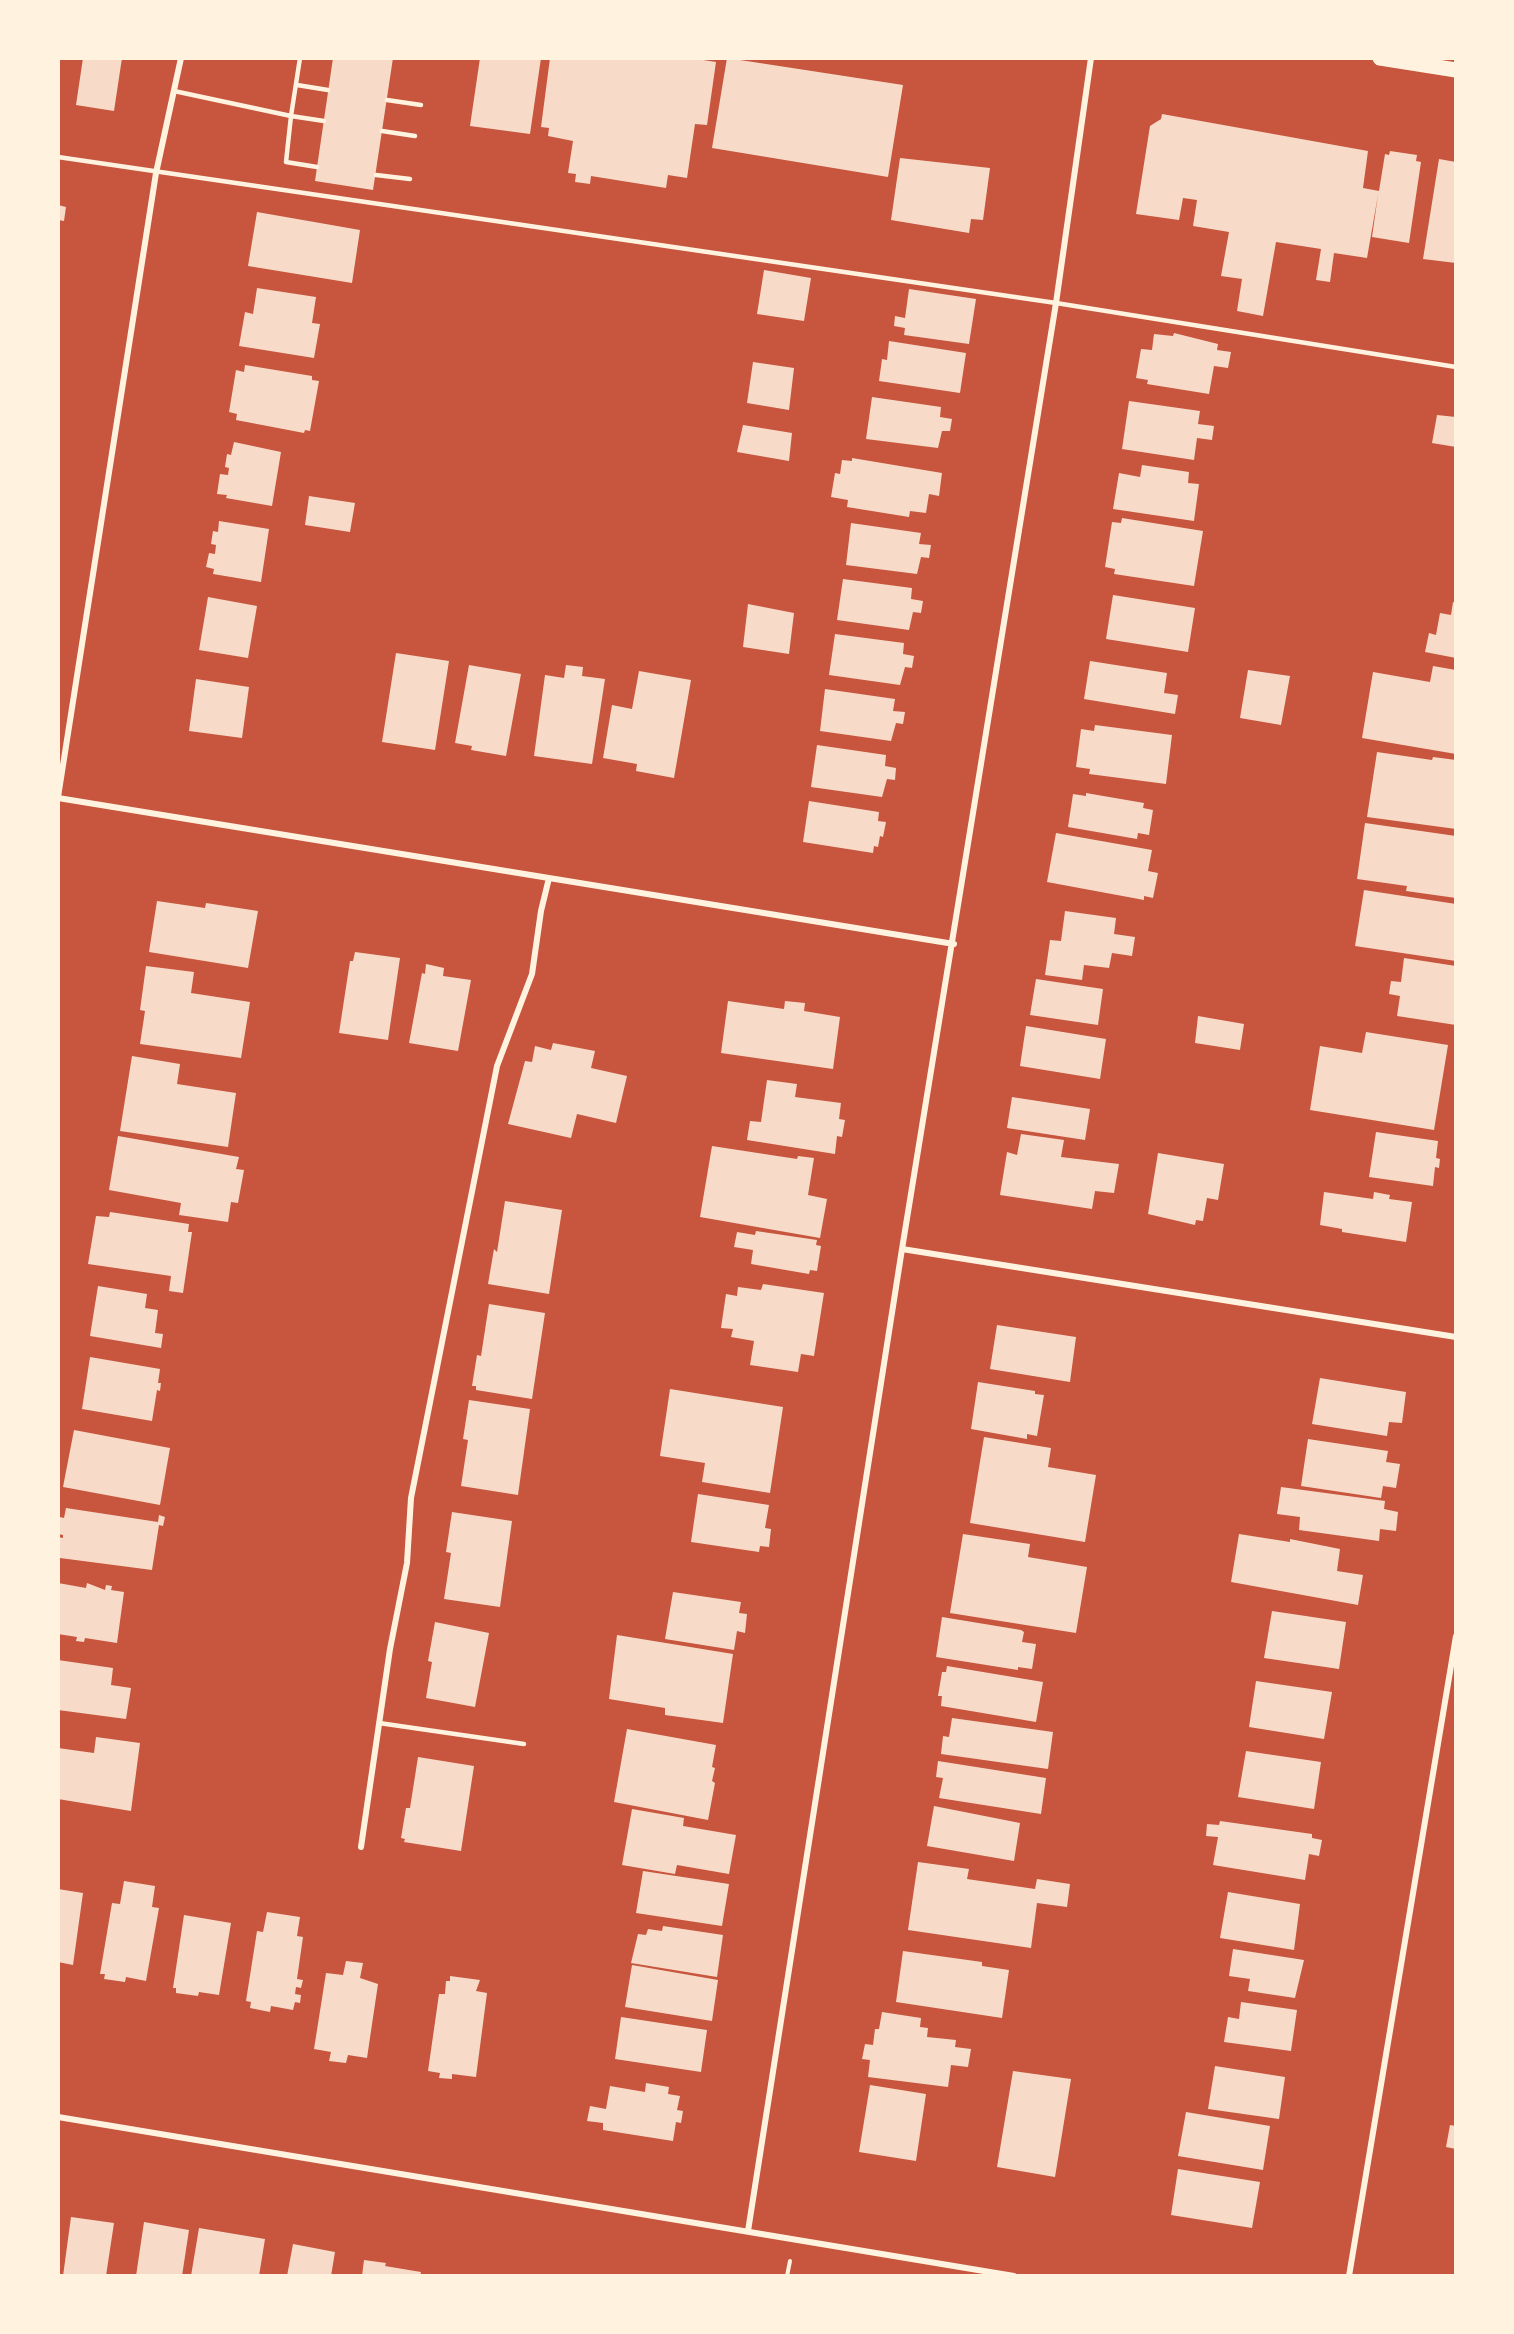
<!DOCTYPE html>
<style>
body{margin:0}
#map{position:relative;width:1514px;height:2334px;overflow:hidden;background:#c8553d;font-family:Jost,sans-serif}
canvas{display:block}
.frame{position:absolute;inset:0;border:60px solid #fff3e0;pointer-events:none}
</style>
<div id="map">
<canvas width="1514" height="2334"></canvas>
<div class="frame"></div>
</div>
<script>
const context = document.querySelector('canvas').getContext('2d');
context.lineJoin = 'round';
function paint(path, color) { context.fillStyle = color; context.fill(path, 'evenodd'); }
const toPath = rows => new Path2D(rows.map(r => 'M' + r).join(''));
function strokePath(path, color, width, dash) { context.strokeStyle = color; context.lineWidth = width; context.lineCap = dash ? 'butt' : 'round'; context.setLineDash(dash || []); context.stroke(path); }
paint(toPath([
 [83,58,122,58,114,111,76,105],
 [333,58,393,58,373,190,315,181],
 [480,58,541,58,530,134,470,126],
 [550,58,690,58,716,62,707,125,695,124,687,178,668,175,666,188,591,176,590,184,575,182,576,174,568,173,573,141,548,136,549,128,541,127],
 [727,58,903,85,888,177,712,148],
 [1162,114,1368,151,1363,188,1379,191,1385,154,1389,155,1390,151,1417,155,1416,161,1421,162,1409,243,1372,237,1378,195,1367,258,1334,253,1330,282,1316,280,1321,249,1276,242,1263,316,1237,311,1242,279,1221,276,1229,232,1193,226,1197,200,1183,198,1179,220,1136,214,1150,126,1161,119],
 [900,158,990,168,983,220,971,219,969,233,891,220],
 [1439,159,1456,162,1456,263,1423,259],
 [58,205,66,207,64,221,58,220],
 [257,212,360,230,352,283,248,266],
 [764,270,811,278,804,321,757,314],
 [257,288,316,297,312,323,320,324,314,358,239,346,245,312,253,314],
 [909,289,976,299,969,344,904,335,905,328,894,326,895,316,905,318],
 [1174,333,1218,344,1217,350,1231,352,1228,368,1214,366,1209,394,1147,384,1148,380,1136,378,1141,349,1152,350,1154,334,1173,336],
 [889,341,966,353,960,393,879,381,882,359,887,360],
 [753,362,794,368,789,410,747,403],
 [245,365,312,376,312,380,319,381,310,431,305,430,304,433,236,420,237,414,229,412,236,370,244,372],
 [872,397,941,407,940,417,952,419,950,431,942,431,938,448,866,439],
 [1129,401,1200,411,1198,424,1214,426,1212,440,1197,438,1194,460,1122,449],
 [1437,415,1456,417,1456,447,1432,443],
 [743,425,792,433,789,461,737,452],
 [234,442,281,452,272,506,226,498,227,495,217,494,220,474,228,475,229,468,225,467,227,454,231,455],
 [852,458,942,473,939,496,929,494,926,513,910,511,909,517,847,507,848,500,831,497,835,473,840,474,842,460,852,461],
 [1142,465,1189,472,1188,483,1199,484,1194,521,1113,509,1119,473,1140,477],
 [309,496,355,503,350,532,305,525],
 [1122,518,1203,531,1194,586,1114,574,1115,569,1105,567,1112,522,1121,523],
 [219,521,269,529,261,582,213,574,214,569,206,567,209,553,215,554,216,545,211,544,213,531,218,532],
 [851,523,921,533,919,544,931,545,929,558,921,557,917,574,846,565],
 [843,579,912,588,911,599,923,601,921,613,913,612,909,630,837,620],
 [1113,595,1195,608,1188,652,1106,639],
 [208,597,257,606,248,658,199,650],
 [1453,602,1456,603,1456,658,1425,652,1429,633,1436,635,1440,613,1451,615],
 [748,604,794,613,789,654,743,647],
 [835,634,904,643,903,654,914,656,912,668,905,667,900,685,829,675],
 [396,653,449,661,435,750,382,742],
 [1090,661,1167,673,1164,693,1178,695,1175,714,1084,699],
 [469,665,521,674,506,756,471,750,472,746,455,743],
 [566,665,583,667,582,676,605,679,592,764,534,756,545,675,564,678],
 [1433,666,1456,670,1456,754,1362,738,1373,672,1430,682],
 [1248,670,1290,676,1281,725,1240,718],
 [639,671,691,680,674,778,636,771,637,764,603,758,612,705,632,709],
 [196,679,249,687,242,738,189,731],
 [825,689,895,699,893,711,905,712,903,724,896,723,891,741,820,731],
 [1095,725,1172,735,1166,784,1089,774,1090,769,1076,767,1081,729,1094,731],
 [817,745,886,755,885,766,896,768,895,780,887,779,882,797,811,787],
 [1377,752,1432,760,1433,757,1456,760,1456,829,1367,817],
 [1086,793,1144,803,1143,808,1153,810,1149,835,1138,833,1137,839,1068,827,1073,794,1086,796],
 [809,801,879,812,878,821,886,822,883,837,880,836,878,847,874,846,873,853,803,842],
 [1365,823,1456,836,1456,898,1406,891,1407,886,1357,879],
 [1056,833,1152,850,1148,871,1158,873,1153,898,1144,896,1144,900,1047,882],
 [1364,890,1456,904,1456,961,1355,946],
 [157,901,205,908,206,903,258,911,248,968,149,952],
 [1065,911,1116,918,1114,934,1135,937,1132,956,1112,953,1109,968,1084,965,1082,980,1045,975,1050,940,1061,941],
 [355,952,400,958,388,1040,339,1033,350,961,353,961],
 [1404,958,1456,966,1456,1025,1397,1016,1400,996,1389,994,1391,981,1401,982],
 [426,964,444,968,443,976,471,980,458,1051,409,1043,422,973,425,974],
 [146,966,194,972,191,993,250,1002,241,1058,140,1044,145,1011,140,1010],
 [1036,979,1103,989,1098,1025,1030,1015],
 [728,1001,784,1009,785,1001,805,1003,804,1011,840,1017,833,1069,721,1053],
 [1198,1016,1244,1024,1240,1050,1195,1043],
 [1026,1026,1106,1039,1100,1079,1020,1066],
 [1366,1032,1448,1045,1434,1130,1310,1110,1320,1046,1362,1053],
 [553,1043,595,1051,591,1068,627,1076,616,1123,577,1114,571,1138,508,1124,525,1061,532,1062,535,1046,551,1050],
 [132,1056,180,1064,177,1084,236,1093,228,1147,120,1131],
 [767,1080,797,1084,795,1097,841,1103,839,1119,845,1120,842,1137,837,1136,835,1154,747,1140,750,1121,761,1122],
 [1012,1097,1090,1109,1085,1140,1007,1128],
 [1376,1132,1438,1141,1436,1158,1440,1159,1439,1168,1435,1167,1433,1186,1369,1177],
 [1021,1134,1064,1140,1061,1157,1119,1164,1114,1193,1095,1191,1092,1209,1000,1195,1007,1152,1017,1155],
 [118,1136,239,1157,236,1169,244,1170,238,1203,231,1202,228,1222,179,1215,181,1203,109,1190],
 [712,1146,797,1159,798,1156,814,1158,808,1195,827,1199,820,1238,700,1217],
 [1158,1153,1224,1164,1218,1200,1207,1198,1203,1221,1196,1220,1195,1225,1148,1214],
 [1324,1192,1373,1199,1374,1192,1390,1195,1389,1199,1412,1202,1406,1242,1342,1232,1342,1229,1320,1225],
 [505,1201,562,1210,549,1294,488,1284,494,1249,497,1252],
 [110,1212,189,1224,188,1232,192,1232,183,1293,169,1291,171,1276,88,1264,96,1216,109,1217],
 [756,1231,817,1240,816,1245,821,1246,817,1271,810,1270,809,1274,751,1264,753,1250,734,1247,737,1232,755,1235],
 [763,1284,824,1293,814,1356,801,1354,798,1372,750,1365,754,1341,731,1337,733,1329,721,1328,726,1294,737,1296,738,1287,761,1290],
 [98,1286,147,1294,145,1308,158,1310,155,1333,163,1334,161,1348,90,1336],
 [489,1304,545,1313,532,1399,476,1390,476,1386,472,1386,477,1355,481,1356],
 [997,1325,1076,1337,1070,1382,990,1369],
 [90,1357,160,1369,158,1383,161,1383,160,1391,157,1390,152,1421,82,1409],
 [1320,1378,1406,1392,1402,1423,1389,1422,1387,1436,1312,1424],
 [978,1382,1035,1391,1035,1394,1044,1395,1037,1436,1027,1434,1027,1439,971,1429],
 [670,1389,783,1407,770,1493,702,1482,705,1463,660,1456],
 [469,1400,530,1409,518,1495,461,1486,468,1440,463,1439],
 [74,1430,170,1448,160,1505,63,1487],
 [984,1437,1051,1448,1048,1467,1096,1475,1085,1542,970,1523],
 [1308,1439,1388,1451,1386,1462,1400,1464,1396,1488,1383,1486,1381,1498,1301,1486],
 [1281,1487,1385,1501,1384,1509,1398,1512,1396,1531,1380,1529,1379,1541,1299,1530,1300,1517,1277,1514],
 [698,1494,769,1505,765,1528,771,1529,769,1547,760,1546,759,1552,691,1542],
 [66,1508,158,1522,159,1515,165,1517,163,1526,159,1525,152,1570,60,1558,58,1537,63,1538,63,1535,58,1534,58,1525,60,1517,64,1518],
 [452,1512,512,1521,500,1607,444,1599,451,1553,446,1552],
 [963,1534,1030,1544,1028,1557,1087,1567,1076,1633,950,1613],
 [1239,1534,1290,1542,1290,1539,1340,1549,1337,1571,1363,1575,1358,1605,1231,1582],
 [58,1583,86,1588,87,1583,105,1590,106,1585,112,1586,111,1590,124,1592,117,1643,85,1638,84,1642,76,1641,77,1637,58,1634],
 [673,1592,741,1602,739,1613,747,1614,745,1633,737,1631,734,1650,665,1639],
 [1272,1611,1346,1622,1339,1669,1264,1658],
 [942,1617,1021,1630,1024,1632,1022,1642,1036,1644,1032,1669,1018,1667,1018,1670,936,1657],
 [435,1622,489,1633,475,1707,426,1698,432,1662,428,1661],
 [617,1635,733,1654,723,1723,665,1715,665,1708,609,1699],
 [58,1660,113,1668,111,1685,131,1688,126,1719,58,1710],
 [947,1666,1043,1682,1036,1722,941,1706,942,1696,938,1696,942,1672,946,1672],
 [1256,1681,1332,1692,1324,1739,1249,1727],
 [952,1718,1053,1732,1048,1769,941,1754,943,1736,949,1737],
 [627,1729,716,1745,712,1767,715,1768,712,1781,715,1783,708,1820,614,1802],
 [96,1737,140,1743,131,1811,58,1799,58,1748,94,1753],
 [1246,1751,1321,1762,1314,1809,1238,1797],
 [418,1757,474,1766,461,1851,404,1842,405,1839,401,1838,406,1808,410,1808],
 [938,1761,1046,1778,1041,1814,939,1798,943,1778,936,1777],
 [934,1806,1020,1823,1014,1861,927,1846],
 [632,1809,684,1818,683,1826,736,1835,729,1874,677,1865,675,1874,622,1865],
 [1220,1821,1312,1834,1312,1838,1322,1840,1319,1856,1309,1854,1305,1880,1213,1865,1218,1837,1206,1836,1207,1824,1219,1825],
 [918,1862,969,1869,967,1879,1035,1889,1037,1879,1070,1884,1067,1907,1037,1903,1031,1948,908,1930],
 [643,1871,729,1884,722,1926,636,1913],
 [124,1881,155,1886,152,1907,159,1908,146,1981,126,1977,125,1982,104,1979,105,1974,100,1974,112,1903,120,1904],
 [58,1889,83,1893,73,1965,58,1962],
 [1228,1892,1300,1904,1294,1950,1220,1938],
 [267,1912,300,1917,297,1936,303,1937,297,1979,303,1980,301,1988,296,1987,295,1994,301,1995,300,2003,295,2002,293,2010,271,2006,270,2012,250,2008,251,2002,246,2001,257,1931,263,1932],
 [184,1915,231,1923,219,1995,199,1992,198,1996,176,1993,176,1988,173,1988],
 [663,1926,723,1935,717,1977,631,1963,638,1934,646,1935,648,1929,662,1931],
 [1233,1949,1304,1960,1295,1998,1248,1991,1250,1979,1229,1976],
 [903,1951,982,1962,982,1966,1009,1970,1002,2018,896,2002],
 [346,1961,363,1963,360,1978,378,1984,367,2058,348,2055,346,2063,329,2061,331,2052,314,2049,326,1973,343,1975],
 [632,1965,718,1980,712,2021,625,2007],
 [450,1976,480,1980,476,1991,487,1993,476,2077,452,2074,452,2079,439,2078,440,2073,428,2071,439,1994,445,1994,446,1981,450,1981],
 [1241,2002,1297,2010,1291,2051,1224,2042,1228,2017,1239,2019],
 [882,2012,921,2018,920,2027,928,2028,927,2037,956,2040,955,2047,971,2049,968,2067,951,2065,948,2087,868,2077,870,2060,862,2059,865,2044,873,2045,875,2029,879,2029],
 [621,2017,707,2030,701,2072,615,2059],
 [1215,2066,1285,2077,1279,2119,1208,2109],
 [1013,2071,1071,2079,1055,2177,997,2167],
 [646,2083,669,2087,668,2094,680,2096,677,2110,683,2111,681,2123,676,2122,673,2141,603,2130,603,2123,587,2121,590,2106,606,2109,610,2086,645,2092],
 [870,2085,926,2094,916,2161,859,2152],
 [1186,2112,1270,2126,1263,2170,1178,2156],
 [1450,2125,1456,2126,1456,2149,1446,2147],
 [1178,2169,1260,2182,1252,2228,1171,2215],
 [71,2217,114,2223,106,2276,63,2276],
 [144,2222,189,2230,182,2276,136,2276],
 [199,2228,265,2239,259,2276,191,2276],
 [293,2244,335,2252,331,2276,287,2276],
 [364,2260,386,2263,385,2266,421,2272,420,2276,362,2276]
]), '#f7dbc8');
strokePath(toPath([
 [787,2276,790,2261]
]), '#fff3e0', 4);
strokePath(toPath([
 [297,85,328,90],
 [174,91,291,116,300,58],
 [387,100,421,105],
 [382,131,415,136],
 [58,157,1056,303,1456,367],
 [317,167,286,162,291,116,324,121],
 [376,175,410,179],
 [379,1723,524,1744]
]), '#fff3e0', 4.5);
strokePath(toPath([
 [58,797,156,173,181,58],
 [58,798,954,944],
 [902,1249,1456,1337],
 [361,1847,390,1649,407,1563,411,1498,497,1066,532,974,541,911,549,878],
 [58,2117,1014,2276],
 [748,2231,902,1249,1056,303,1091,58],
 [1349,2276,1456,1636]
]), '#fff3e0', 6);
strokePath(toPath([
 [1380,58,1456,70]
]), '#fff3e0', 15);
</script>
